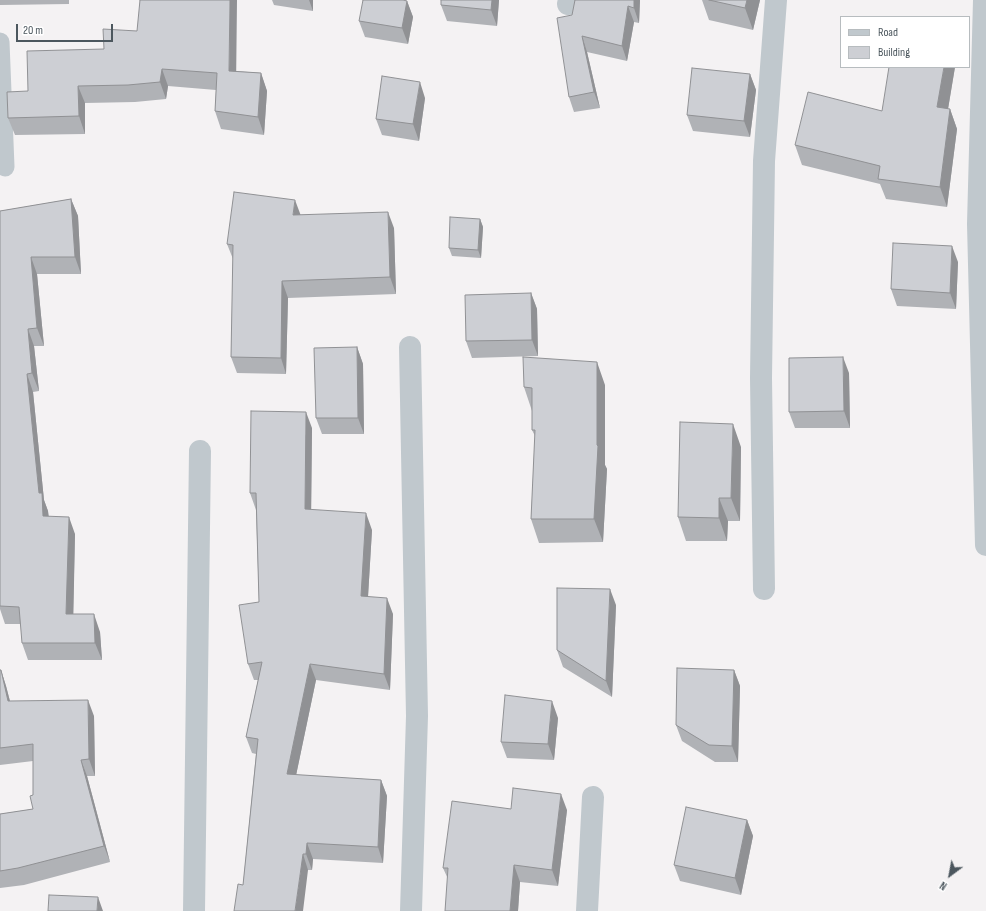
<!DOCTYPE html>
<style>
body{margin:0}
#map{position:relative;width:986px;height:911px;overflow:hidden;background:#f4f2f3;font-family:"Sofia Sans Condensed",sans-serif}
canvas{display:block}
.legend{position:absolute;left:840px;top:16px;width:130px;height:52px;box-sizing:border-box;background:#fff;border:1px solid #b7bcbf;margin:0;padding:5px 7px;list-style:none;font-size:12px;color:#4c575e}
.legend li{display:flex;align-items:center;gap:8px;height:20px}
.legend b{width:20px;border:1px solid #b7bcbf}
.north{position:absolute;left:930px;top:855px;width:40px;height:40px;-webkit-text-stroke:3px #fff;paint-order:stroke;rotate:212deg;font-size:11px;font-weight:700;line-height:16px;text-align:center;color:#4c575e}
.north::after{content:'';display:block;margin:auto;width:14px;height:18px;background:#4c575e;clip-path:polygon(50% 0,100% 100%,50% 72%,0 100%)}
.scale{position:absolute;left:16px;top:24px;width:97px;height:18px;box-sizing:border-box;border:2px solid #4c575e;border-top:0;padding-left:5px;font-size:12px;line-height:14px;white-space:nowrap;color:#4c575e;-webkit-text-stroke:3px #fff;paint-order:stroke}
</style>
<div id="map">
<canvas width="986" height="911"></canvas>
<ul class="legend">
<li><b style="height:5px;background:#c0c8cd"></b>Road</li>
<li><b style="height:11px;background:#cdcfd4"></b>Building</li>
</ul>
<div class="north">N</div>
<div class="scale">20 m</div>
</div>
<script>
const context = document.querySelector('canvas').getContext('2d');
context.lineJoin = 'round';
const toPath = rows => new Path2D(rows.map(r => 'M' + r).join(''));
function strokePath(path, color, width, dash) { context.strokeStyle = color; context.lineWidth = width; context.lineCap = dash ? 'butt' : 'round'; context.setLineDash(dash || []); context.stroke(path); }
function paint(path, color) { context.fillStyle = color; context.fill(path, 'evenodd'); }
strokePath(toPath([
 [0,42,5,167]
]), '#c0c8cd', 19);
strokePath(toPath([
 [984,0,978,224,986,545],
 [568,4,569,0],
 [410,347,417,716,411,911],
 [764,589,761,378,764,161,776,0],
 [194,911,200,451],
 [587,911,593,797]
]), '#c0c8cd', 22);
paint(toPath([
 [0,0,69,0,69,4,0,5],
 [272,0,313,0,313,11,274,5],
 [441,0,499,0,497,26,447,21,441,5],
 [575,0,640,0,639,23,634,22,627,61,587,52,600,108,574,112,569,97,572,15],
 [702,0,760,0,753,30,709,20],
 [407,1,413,17,408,44,365,37,359,21],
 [137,31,236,71,261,73,267,91,264,135,221,129,215,111,216,90,168,86,166,99,135,102,85,103,85,134,15,135,8,118,28,91],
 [955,67,948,109,950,109,957,129,947,207,886,199,880,184,802,165,795,145,882,111],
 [750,74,756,90,750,137,693,131,687,115],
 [425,98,419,141,382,135,376,119],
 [71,199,78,216,81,274,37,274,44,346,34,346,39,391,33,392,44,500,48,511,49,516,75,534,73,614,100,632,102,660,28,660,22,643,21,624,5,624,0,609,0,211],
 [300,215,394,228,396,294,288,298,286,374,237,373,231,357,233,259,227,244],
 [480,219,483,227,481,258,452,256,449,248],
 [958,262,956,309,897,306,891,289],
 [531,293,537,309,538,356,472,358,466,341],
 [357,347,363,364,364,434,322,434,316,418],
 [849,373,850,428,795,428,789,412],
 [605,385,605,465,607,469,603,542,539,543,531,519,535,436,532,430,532,411,524,387],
 [312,428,311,510,372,530,368,597,393,614,390,690,316,680,296,775,381,780,387,796,383,863,313,859,312,870,308,870,243,885,256,754,252,753,246,737,258,680,254,680,248,664,259,602,256,510,250,493],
 [741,447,740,521,728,521,727,541,686,541,678,517],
 [616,605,612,697,563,667,557,650],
 [0,670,1,670,6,686,10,701,94,716,95,776,87,776,110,862,24,885,0,888,0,814,33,809,33,761,0,765],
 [734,670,740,686,738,762,715,762,682,741,676,725],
 [558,718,554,760,507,758,501,742],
 [511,809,567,810,558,886,520,882,518,911,445,911,448,879,443,868],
 [747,820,753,836,741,895,680,881,674,865]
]), '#b0b2b6');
paint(toPath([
 [230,0,237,0,236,88,229,71],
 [309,0,313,0,313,11],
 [492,0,499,0,497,26,491,10],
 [634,0,640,0,639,23,634,8],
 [747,0,760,0,753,30,745,8],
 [407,1,413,17,408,44,402,28],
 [628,6,634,22,627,61,622,46],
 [582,36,587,52,600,108,594,92],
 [944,67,955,67,945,127,937,107],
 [162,69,168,86,166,99,160,82],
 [261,73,267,91,264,135,258,117],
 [750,74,756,90,750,137,744,121],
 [420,82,425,98,419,141,413,124],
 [78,86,85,103,85,134,79,116],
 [950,109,957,129,947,207,940,187],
 [71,199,78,216,81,274,75,257],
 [295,200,301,216,293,215],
 [388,212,394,228,396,294,390,277],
 [480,219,483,227,481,258,478,250],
 [952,246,958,262,956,309,950,293],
 [31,257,37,274,44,346,37,328],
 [282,281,288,298,286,374,281,358],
 [531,293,537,309,538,356,532,340],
 [28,329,34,346,39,391,32,373],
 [357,347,363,364,364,434,358,418],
 [843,357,849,373,850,428,844,411],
 [597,362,605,385,605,465,607,469,603,542,594,519,597,445],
 [27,374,33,392,44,500,48,511,49,533,43,516,39,493],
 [306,412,312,428,311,526,305,509],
 [733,424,741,447,740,521,731,498],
 [719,498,728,521,727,541,719,518],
 [366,513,372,530,367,613,361,596],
 [69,517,75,534,73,632,66,614],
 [610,589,616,605,612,697,606,681],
 [387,598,393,614,390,690,384,674],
 [94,614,100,632,102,660,95,643],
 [310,664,316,680,293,790,287,774],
 [1,670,6,686,14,717,8,701],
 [734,670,740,686,738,762,732,746],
 [88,700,94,716,95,776,89,759],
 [552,701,558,718,554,760,548,744],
 [81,760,87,776,110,862,104,846],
 [381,780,387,796,383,863,378,847],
 [561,794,567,810,558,886,552,870],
 [747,820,753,836,741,895,735,878],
 [307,843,313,859,312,870,306,854],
 [303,854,308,870,303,911,295,911],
 [514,865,520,882,518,911,510,911],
 [98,897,103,911,97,911]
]), '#909194');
const building = toPath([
 [140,0,230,0,229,71,261,73,258,117,215,111,217,73,162,69,160,82,128,85,78,86,79,116,8,118,7,92,28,91,27,51,104,49,103,29,137,31,140,0],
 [363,0,403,0,407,1,402,28,359,21,363,0],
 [441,0,492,0,491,10,441,5,441,0],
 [575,0,634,0,634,8,628,6,622,46,582,36,594,92,569,97,557,18,572,15,575,0],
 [709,0,747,0,745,8,709,0],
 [889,67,944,67,937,107,950,109,940,187,878,179,880,166,795,145,808,92,882,111,889,67],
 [692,68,750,74,744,121,687,115,692,68],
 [382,76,420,82,413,124,376,119,382,76],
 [234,192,295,200,293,215,388,212,390,277,282,281,281,358,231,357,233,245,227,244,234,192],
 [71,199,75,257,31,257,37,328,28,329,32,373,27,374,39,493,42,493,43,516,69,517,66,614,94,614,95,643,22,643,19,607,0,606,0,211,71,199],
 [450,217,480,219,478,250,449,248,450,217],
 [893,243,952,246,950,293,891,289,893,243],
 [531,293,532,340,466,341,465,295,531,293],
 [357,347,358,418,316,418,314,348,357,347],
 [523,357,597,362,597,445,598,446,594,519,531,519,535,430,532,430,532,388,524,387,523,357],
 [843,357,844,411,789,412,789,358,843,357],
 [251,411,306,412,305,509,366,513,361,596,387,598,384,674,310,664,287,774,381,780,378,847,307,843,306,854,303,854,295,911,234,911,238,884,243,885,258,739,246,737,262,662,248,664,239,605,259,602,256,493,250,493,251,411],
 [680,422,733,424,731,498,719,498,719,518,678,517,680,422],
 [557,588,610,589,606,681,557,650,557,588],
 [677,668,734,670,732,746,709,745,676,725,677,668],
 [0,670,1,670,8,701,88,700,89,759,81,760,104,846,18,868,0,871,0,814,33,809,30,796,33,795,33,744,0,748,0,670],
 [505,695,552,701,548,744,501,742,505,695],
 [513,788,561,794,552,870,514,865,510,911,445,911,448,868,443,868,452,801,511,809,513,788],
 [686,807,747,820,735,878,674,865,686,807],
 [49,895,98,897,97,911,48,911,49,895]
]);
paint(building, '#cdcfd4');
strokePath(building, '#909194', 1);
</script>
